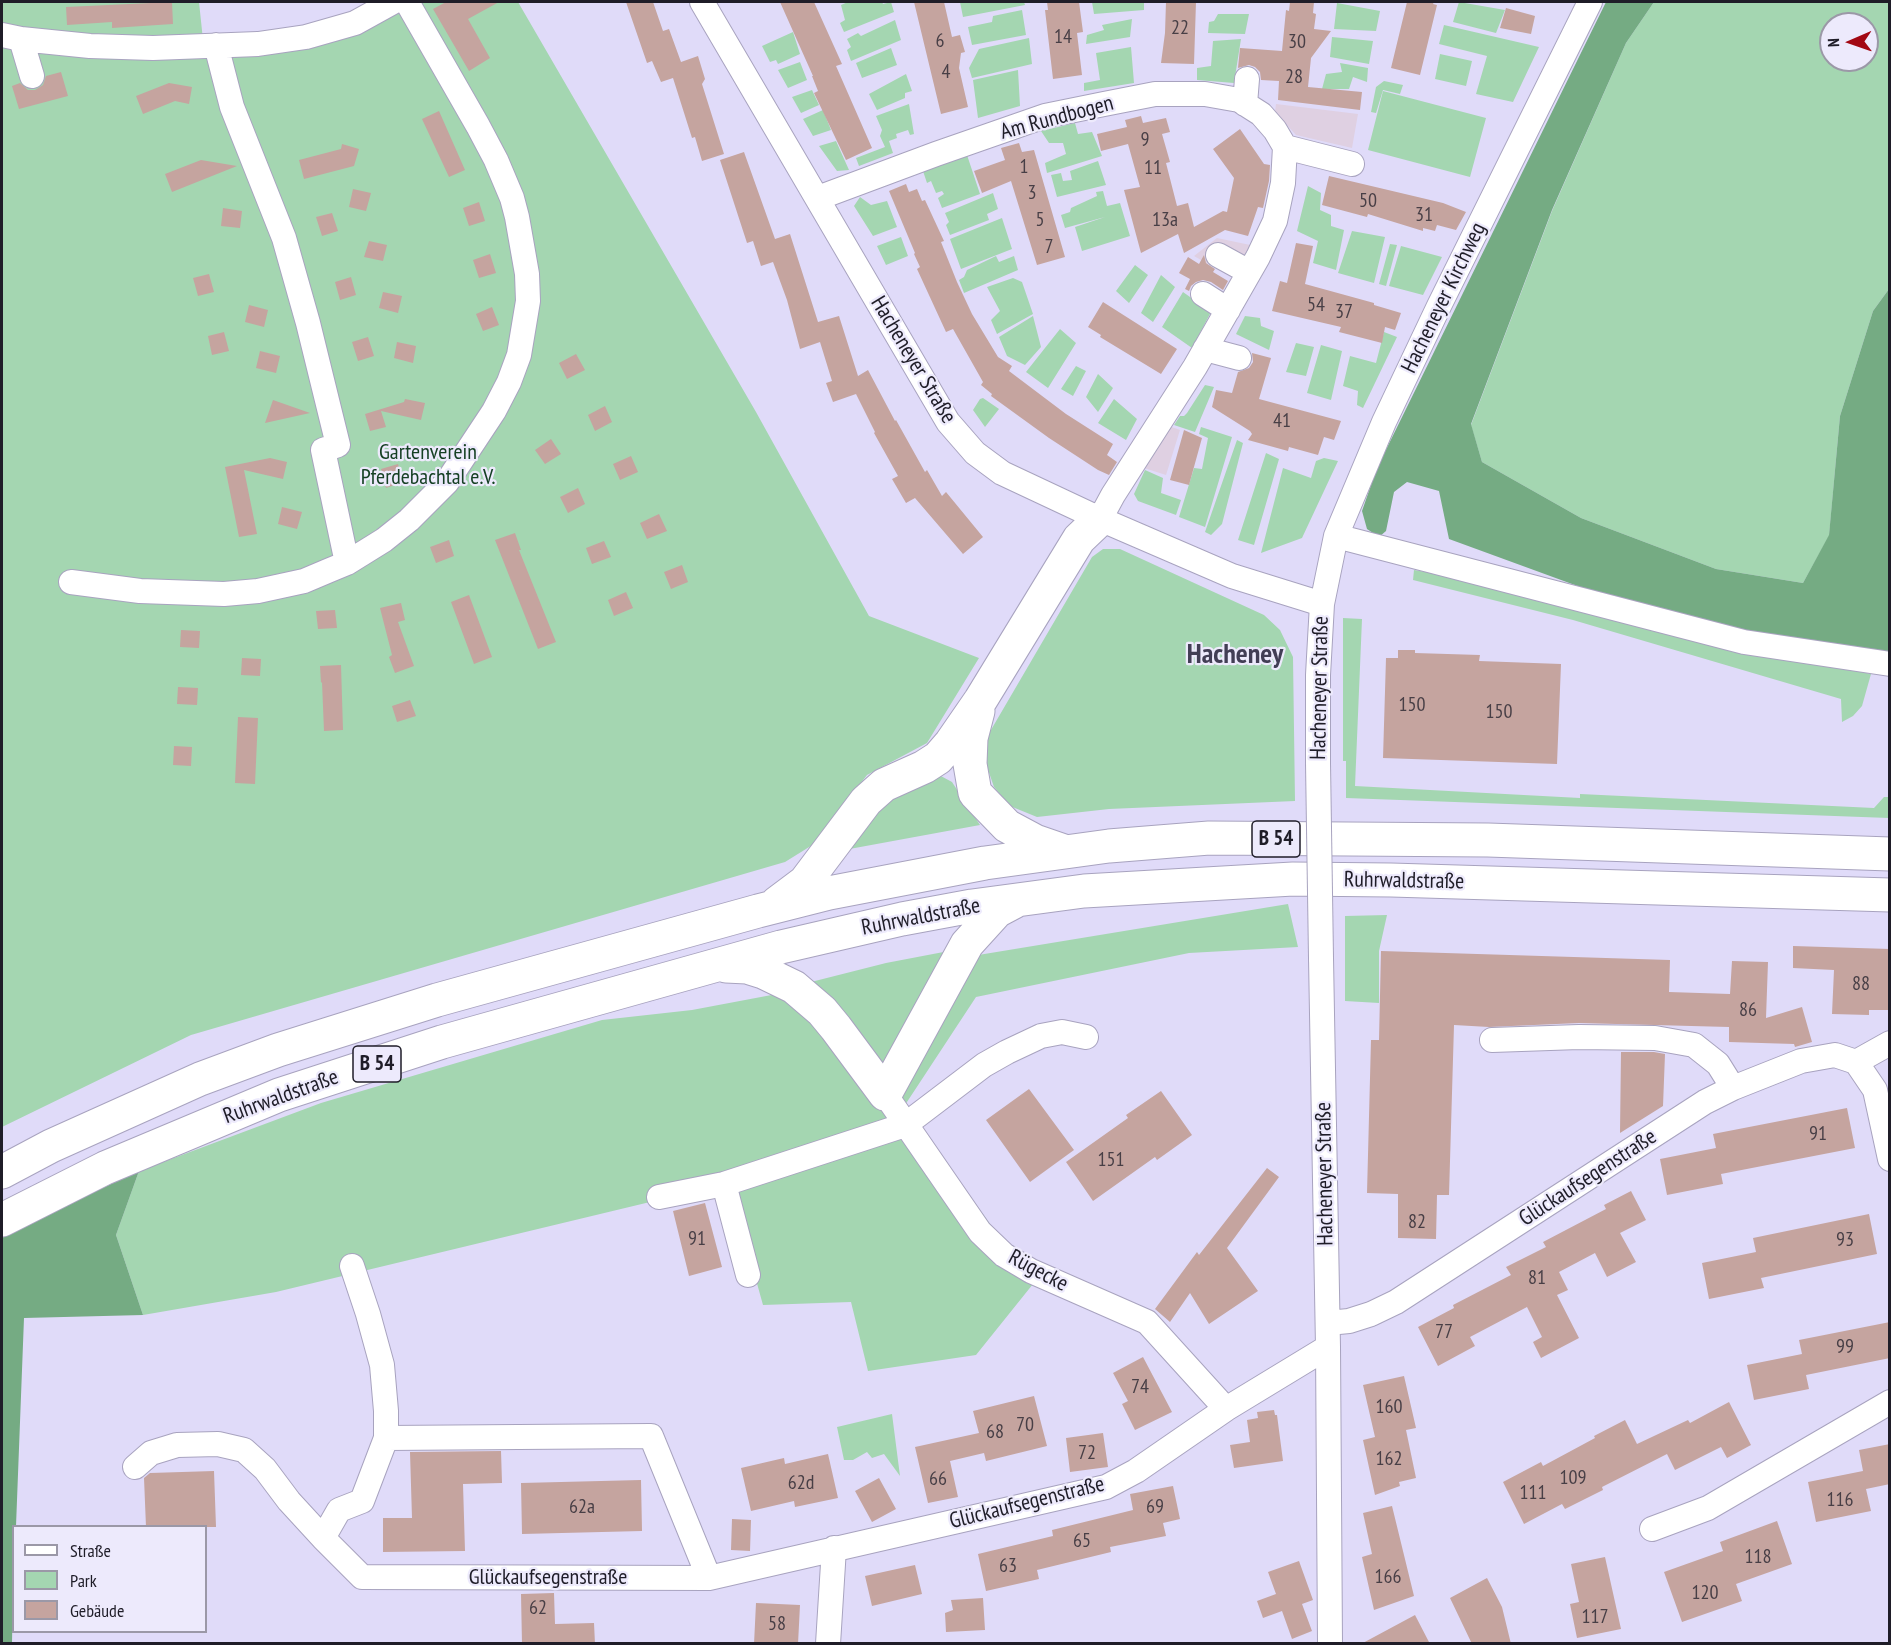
<!DOCTYPE html>
<meta charset="utf-8">
<style>
body{margin:0}
#map{position:relative;width:1891px;height:1645px;overflow:hidden;background:#e0dbf9;font-family:"PT Sans Narrow",sans-serif}
canvas{display:block}
.frame{position:absolute;inset:0;border:3px solid #1f1d28;pointer-events:none}
.legend{position:absolute;left:12px;top:1525px;width:195px;height:108px;box-sizing:border-box;background:#edeafc;border:2px solid #9b98a7;margin:0;padding:8px 10px;list-style:none;font-size:18px;color:#1f1d28}
.legend li{display:flex;align-items:center;gap:12px;height:30px}
.legend b{width:30px;border:2px solid #9b98a7}
.north{position:absolute;left:1819px;top:12px;width:60px;height:60px;box-sizing:border-box;background:#edeafc;border:2px solid #9b98a7;border-radius:50%;rotate:268deg;font-size:16px;font-weight:700;line-height:24px;text-align:center;color:#1f1d28}
.north::after{content:'';display:block;margin:auto;width:21px;height:27px;background:#a20813;clip-path:polygon(50% 0,100% 100%,50% 72%,0 100%)}
</style>
<div id="map">
<canvas width="1891" height="1645"></canvas>
<div class="frame"></div>
<ul class="legend">
<li><b style="height:8px;background:#fff"></b>Straße</li>
<li><b style="height:16px;background:#a4d6b1"></b>Park</li>
<li><b style="height:16px;background:#c5a49f"></b>Gebäude</li>
</ul>
<div class="north">N</div>
</div>
<script>
const context = document.querySelector('canvas').getContext('2d');
context.lineJoin = 'round';
function paint(path, color) { context.fillStyle = color; context.fill(path, 'evenodd'); }
const toPath = rows => new Path2D(rows.map(r => 'M' + r).join(''));
function strokePath(path, color, width, dash) { context.strokeStyle = color; context.lineWidth = width; context.lineCap = dash ? 'butt' : 'round'; context.setLineDash(dash || []); context.stroke(path); }
function drawText(font, color, halo, rows, align = 'center') {
  context.font = font + ' "PT Sans Narrow",sans-serif'; context.lineWidth = 4.5; context.setLineDash([]); context.textBaseline = 'middle'; context.strokeStyle = halo; context.fillStyle = color; for (const [text, x, y, turn = 0] of rows) {
    context.save(); context.translate(x, y); context.rotate((+turn || 0) * Math.PI / 180); context.textAlign = isNaN(turn) ? turn : align; if (halo) context.strokeText(text, 0, 0); context.fillText(text, 0, 0); context.restore();
  }
}
paint(toPath([
 [1276,104,1358,114,1352,148,1296,135,1275,112],
 [1217,238,1255,246,1235,279,1194,256],
 [1169,426,1180,430,1166,475,1144,468]
]), '#dfd0e2');
paint(toPath([
 [2,2,199,2,203,40,289,32,346,18,375,2,518,2,756,412,869,616,979,658,927,743,867,775,814,844,785,862,191,1035,2,1127],
 [848,2,882,2,883,4,891,2,894,12,844,32,840,23,845,20,841,5],
 [960,2,1024,2,1025,5,963,17],
 [1092,2,1144,2,1144,10,1094,14],
 [1459,2,1505,10,1496,33,1453,22],
 [1654,2,1889,2,1889,289,1873,311,1840,416,1829,536,1803,583,1716,569,1581,518,1482,462,1471,425,1552,211,1626,43],
 [1831,24,1867,24,1867,60,1831,60],
 [1337,3,1380,11,1376,31,1334,29],
 [1022,10,1026,35,972,45,968,27,992,22,993,16],
 [1218,14,1249,14,1245,34,1208,33,1209,22,1214,21],
 [1132,19,1130,37,1086,44,1087,35,1104,30,1102,25],
 [895,20,901,40,851,61,847,50,851,47,847,39,858,33,861,36],
 [1444,25,1539,47,1513,102,1476,94,1487,56,1439,44],
 [793,32,800,54,778,64,776,60,770,62,762,46],
 [1332,37,1373,41,1369,64,1330,57],
 [1029,38,1032,64,972,78,969,68,979,49],
 [1241,39,1234,83,1197,80,1197,68,1211,66,1213,41],
 [1131,47,1134,83,1084,91,1084,83,1100,80,1096,53],
 [891,48,897,65,862,78,856,63],
 [1440,54,1472,61,1466,86,1435,79],
 [800,62,807,80,788,88,778,70],
 [1340,63,1368,68,1367,82,1353,77,1349,89,1322,89,1326,74,1342,72],
 [1018,70,1020,106,978,118,973,80],
 [906,74,912,91,905,93,905,98,877,110,869,94],
 [1384,81,1403,85,1400,94,1383,90,1376,113,1371,112,1376,87],
 [812,90,819,105,801,113,792,97],
 [1383,91,1486,118,1470,177,1368,150],
 [909,104,914,134,910,135,908,130,896,134,897,138,889,141,893,153,859,166,856,158,885,147,880,136,882,130,876,116],
 [823,110,831,130,813,136,803,119],
 [1075,123,1078,134,1092,132,1102,156,1047,173,1045,163,1066,154,1063,143,1049,143,1041,131],
 [836,141,849,170,837,171,819,146],
 [967,155,980,194,942,208,938,198,944,194,942,191,936,193,931,181,927,183,923,171],
 [1098,161,1106,185,1057,197,1051,175,1061,173,1063,181,1072,180,1070,171],
 [1308,186,1321,193,1320,210,1331,215,1331,226,1344,230,1336,270,1313,263,1318,241,1297,231],
 [1103,191,1107,206,1120,203,1130,236,1082,251,1075,227,1105,217,1065,228,1061,215,1070,212,1071,208,1097,196,1096,192],
 [993,193,998,209,987,214,989,220,950,235,946,225,949,222,945,213],
 [860,197,871,205,887,201,897,227,873,236,854,206],
 [1002,218,1012,249,961,269,950,239],
 [1352,231,1385,237,1374,283,1338,273],
 [901,237,908,256,886,265,877,246],
 [1390,244,1397,245,1386,286,1379,284],
 [1401,246,1442,257,1423,295,1389,286],
 [996,256,999,262,1014,256,1018,270,964,293,959,280,964,277,967,270],
 [1135,265,1148,275,1129,303,1116,291],
 [1161,275,1175,287,1153,322,1141,313],
 [1013,278,1022,282,1033,314,997,334,991,320,1000,311,987,287],
 [1183,292,1211,312,1192,348,1162,327],
 [1033,316,1041,347,1025,365,1007,356,999,337],
 [1245,316,1260,318,1261,326,1274,331,1269,350,1236,334],
 [1060,329,1076,343,1048,388,1026,372],
 [1384,332,1397,337,1363,408,1357,405,1358,391,1343,386,1350,356,1376,363],
 [1296,343,1314,347,1306,376,1286,372],
 [1321,345,1342,351,1331,400,1307,393],
 [1076,366,1086,371,1073,396,1061,389],
 [1098,374,1113,388,1098,412,1086,397],
 [1205,385,1214,387,1195,432,1174,425,1180,416,1184,416,1187,413],
 [983,398,999,409,985,427,973,410,980,399],
 [1114,399,1137,419,1126,440,1098,423],
 [1201,427,1232,437,1205,527,1179,517,1194,468,1202,469,1208,438,1199,434],
 [1237,440,1243,443,1222,524,1211,535,1205,532],
 [1266,453,1279,459,1254,545,1238,540],
 [1324,458,1338,461,1302,538,1261,553,1283,468,1311,478,1316,461],
 [1145,470,1163,478,1161,493,1181,500,1176,515,1138,501,1134,494],
 [1103,549,1120,549,1264,615,1280,630,1293,657,1295,801,1109,809,1037,817,1010,806,994,787,985,761,988,735,1092,557],
 [1414,570,1497,584,1748,648,1871,674,1862,706,1853,716,1842,722,1841,699,1573,620,1413,580],
 [1343,618,1362,619,1355,786,1580,798,1580,794,1874,808,1884,797,1889,797,1889,818,1346,798,1346,761,1343,761],
 [939,775,952,782,980,825,844,850,880,799],
 [1288,904,1298,947,1189,953,976,997,905,1105,1033,1284,976,1355,868,1371,851,1302,763,1305,729,1183,276,1292,143,1315,116,1235,139,1171,321,1103,602,1020,692,1010,814,987,811,982,886,963,954,950,948,960],
 [1387,915,1379,951,1379,1003,1345,1001,1345,916],
 [892,1414,900,1476,884,1454,872,1458,867,1452,853,1460,844,1460,837,1427]
]), '#a4d6b1');
paint(toPath([
 [1606,2,1654,2,1626,43,1552,210,1471,424,1482,462,1581,518,1716,569,1803,583,1829,535,1840,416,1873,311,1889,289,1889,653,1779,642,1583,588,1449,539,1439,491,1407,482,1394,492,1386,531,1379,537,1367,529,1362,511,1377,468],
 [139,1171,116,1235,143,1315,24,1318,16,1526,14,1526,12,1643,2,1644,2,1238,21,1226]
]), '#75ab83');
paint(toPath([
 [172,2,173,24,112,28,112,22,67,25,66,7],
 [446,2,499,2,468,19,490,58,469,71,433,9],
 [626,2,653,2,663,31,669,29,681,62,698,56,705,79,702,84,724,154,702,161,695,137,692,138,673,78,661,82,652,61,647,63],
 [780,2,814,2,842,64,836,66,872,148,846,160,814,93,818,91,812,76,813,76],
 [914,2,944,2,952,37,960,35,965,52,961,53,959,68,968,107,941,114],
 [1047,2,1079,2,1083,32,1077,33,1082,75,1053,79,1045,10,1048,10],
 [1166,2,1196,2,1194,64,1161,63,1165,33],
 [1290,2,1314,2,1313,13,1316,14,1314,29,1331,31,1311,58,1308,87,1362,92,1360,110,1278,100,1279,81,1261,80,1260,72,1255,67,1249,65,1238,68,1240,48,1282,51,1286,10,1289,11],
 [1407,2,1434,2,1433,4,1437,5,1420,75,1391,68],
 [1506,8,1535,16,1531,34,1500,28],
 [61,72,68,96,19,109,12,86,20,83,28,90,35,90,43,85,46,76],
 [169,83,192,87,189,104,175,101,143,114,136,96],
 [439,111,465,170,449,177,422,119],
 [1141,116,1143,123,1166,118,1170,132,1162,134,1170,162,1166,163,1177,206,1188,203,1194,227,1223,211,1227,212,1234,178,1213,149,1240,129,1264,164,1270,165,1269,181,1263,208,1258,207,1248,236,1225,230,1184,253,1178,234,1141,253,1124,190,1140,187,1128,144,1101,151,1097,134,1127,127,1125,120],
 [1019,143,1022,152,1034,150,1065,257,1037,265,1011,181,982,193,974,171,1005,160,1001,148],
 [342,144,359,149,354,166,304,179,299,160,341,149],
 [744,152,775,239,790,234,818,322,839,316,858,376,868,370,895,421,896,420,925,472,927,470,942,496,946,492,983,537,963,554,915,498,906,503,892,479,898,476,874,433,875,432,856,394,833,402,826,383,832,381,820,342,800,349,787,300,773,262,761,266,753,241,747,243,720,160],
 [201,160,237,166,172,192,165,174],
 [1329,176,1443,203,1466,212,1456,230,1437,225,1435,231,1423,228,1423,231,1368,214,1367,217,1322,205],
 [906,184,909,192,917,189,922,201,925,200,944,241,941,242,957,282,972,314,998,357,1012,366,1009,371,1066,414,1113,444,1107,455,1117,462,1109,475,1098,470,1049,438,991,396,992,394,981,385,983,382,953,329,946,332,917,269,920,267,914,254,915,253,889,191],
 [353,189,371,193,366,211,349,207],
 [479,202,485,221,469,226,463,208],
 [223,208,242,211,240,228,221,226],
 [332,213,338,231,322,236,316,217],
 [369,241,387,245,383,261,364,257],
 [1296,243,1313,246,1305,284,1374,303,1374,305,1401,313,1395,330,1385,327,1382,343,1339,332,1341,327,1272,311,1280,281,1287,283],
 [490,254,496,273,479,278,473,260],
 [1204,255,1206,263,1215,269,1213,272,1228,281,1223,290,1211,282,1203,280,1196,282,1191,286,1189,291,1185,289,1190,279,1179,273,1188,257,1199,264],
 [209,274,214,292,198,296,193,278],
 [351,277,356,295,340,300,335,282],
 [383,292,402,296,398,313,379,308],
 [1103,302,1177,349,1161,374,1100,337,1101,335,1088,327],
 [249,305,268,310,264,327,245,322],
 [492,307,499,325,483,331,476,314],
 [224,332,229,351,212,355,208,336],
 [368,337,374,356,358,361,352,342],
 [397,342,416,346,413,363,394,358],
 [260,351,280,356,276,373,256,368],
 [1252,353,1271,358,1259,399,1341,421,1334,440,1324,437,1318,455,1289,447,1288,451,1248,440,1252,434,1250,431,1212,407,1216,390,1232,393,1238,372,1249,368,1253,362],
 [576,354,585,370,567,379,559,363],
 [405,399,425,403,421,420,381,411,386,427,370,431,365,414,404,402],
 [273,400,310,413,265,423],
 [605,406,612,422,595,431,588,415],
 [1184,430,1202,438,1189,485,1170,480],
 [551,439,561,454,545,464,535,450],
 [631,456,638,472,620,480,613,464],
 [270,458,287,462,283,479,244,470,257,534,239,537,225,467],
 [398,464,403,482,386,488,381,469],
 [578,488,585,504,568,513,560,497],
 [282,507,302,512,297,529,278,524],
 [659,514,667,531,647,539,640,523],
 [515,533,521,550,519,550,556,642,538,649,495,540],
 [449,540,454,556,436,563,430,547],
 [604,541,611,557,592,564,586,548],
 [682,565,688,582,671,589,664,572],
 [626,592,633,608,614,616,608,600],
 [469,595,492,657,474,664,451,602],
 [401,603,405,620,398,622,414,666,395,673,389,657,392,655,380,608],
 [335,610,337,628,318,629,316,611],
 [181,630,200,631,199,648,180,647],
 [1398,650,1415,650,1415,653,1480,655,1479,661,1561,664,1557,764,1383,758,1386,658,1398,658],
 [242,658,261,659,260,676,241,675],
 [341,665,343,730,324,731,322,682,321,683,320,666],
 [178,687,198,688,197,705,177,704],
 [410,700,416,716,397,722,392,706],
 [238,717,258,718,255,784,235,783],
 [174,746,192,747,191,766,173,765],
 [1793,946,1890,949,1890,1010,1869,1010,1869,1015,1832,1014,1834,970,1793,968],
 [1381,951,1670,960,1669,992,1730,994,1732,961,1768,962,1766,1018,1802,1007,1812,1042,1795,1047,1794,1044,1729,1042,1729,1027,1579,1023,1489,1027,1454,1025,1449,1195,1437,1195,1436,1239,1398,1238,1398,1194,1367,1193,1371,1040,1379,1040],
 [1621,1052,1654,1052,1665,1054,1663,1106,1620,1133],
 [1029,1089,1074,1150,1030,1182,986,1120],
 [1161,1091,1192,1135,1157,1160,1155,1157,1093,1201,1066,1162,1128,1118,1126,1115],
 [1847,1108,1855,1148,1721,1174,1723,1184,1667,1195,1660,1159,1716,1148,1713,1134],
 [1267,1168,1279,1177,1227,1248,1258,1291,1209,1324,1190,1293,1170,1322,1155,1309,1197,1252,1199,1255],
 [1631,1191,1646,1220,1620,1233,1636,1262,1607,1277,1595,1253,1559,1272,1568,1290,1557,1295,1579,1338,1541,1358,1533,1342,1542,1337,1527,1307,1470,1337,1475,1346,1438,1366,1418,1327,1454,1308,1453,1305,1511,1275,1506,1267,1546,1247,1543,1242,1606,1209,1604,1205],
 [705,1203,722,1267,689,1276,673,1211],
 [1869,1214,1877,1254,1761,1278,1764,1288,1709,1299,1702,1263,1756,1252,1753,1238],
 [1890,1322,1890,1358,1806,1375,1809,1389,1754,1400,1747,1365,1802,1354,1799,1340],
 [1143,1357,1172,1412,1135,1430,1122,1404,1128,1401,1113,1373],
 [1404,1376,1416,1428,1406,1430,1416,1478,1399,1482,1400,1486,1375,1495,1363,1440,1375,1437,1363,1385],
 [1034,1396,1047,1446,986,1461,984,1453,950,1461,958,1497,928,1503,915,1447,979,1433,973,1411],
 [1729,1402,1751,1445,1727,1458,1721,1447,1675,1470,1667,1454,1602,1487,1603,1490,1565,1509,1562,1504,1524,1524,1503,1482,1541,1462,1543,1466,1595,1438,1594,1436,1625,1420,1637,1444,1688,1420,1690,1423],
 [1274,1410,1275,1415,1277,1415,1283,1461,1234,1468,1230,1445,1250,1442,1247,1420,1258,1418,1257,1412],
 [1103,1433,1108,1467,1070,1472,1066,1438],
 [1890,1444,1890,1484,1866,1489,1871,1511,1816,1522,1808,1482,1863,1471,1859,1450],
 [501,1451,502,1483,463,1484,465,1551,383,1552,383,1518,412,1518,410,1452],
 [828,1454,838,1498,795,1507,794,1501,751,1511,741,1468,784,1458,785,1464],
 [214,1471,216,1527,146,1527,144,1478,150,1473],
 [879,1478,896,1509,872,1522,855,1491],
 [641,1480,642,1531,522,1534,521,1483],
 [1173,1486,1180,1519,1163,1523,1166,1536,1110,1547,1111,1552,1037,1570,1039,1579,986,1591,978,1554,1053,1536,1052,1530,1133,1510,1130,1494],
 [1392,1506,1414,1596,1374,1610,1362,1557,1372,1554,1363,1513],
 [732,1519,751,1520,750,1551,731,1550],
 [1777,1521,1792,1564,1736,1584,1742,1601,1682,1622,1664,1572,1723,1551,1720,1542],
 [1605,1557,1621,1629,1577,1638,1570,1604,1579,1602,1571,1564],
 [1299,1561,1313,1600,1302,1604,1312,1631,1292,1639,1282,1611,1263,1618,1257,1601,1276,1594,1268,1572],
 [915,1565,922,1594,872,1606,865,1576],
 [1487,1578,1502,1607,1511,1644,1472,1644,1450,1598],
 [554,1593,555,1624,594,1623,595,1644,522,1644,521,1594],
 [983,1598,985,1630,946,1632,945,1613,953,1610,951,1600],
 [756,1603,800,1605,798,1644,754,1644],
 [1415,1615,1430,1644,1361,1644]
]), '#c5a49f');
const minor = toPath([
 [702,2,948,422,975,453,1002,473,1100,519,1232,576,1322,604],
 [2,35,21,39,90,46,153,48,258,44,306,37,355,23,393,2],
 [21,39,32,76],
 [216,45,232,107,284,238,308,323,338,445,323,450,347,563],
 [1245,104,1247,79],
 [1285,147,1352,164],
 [818,198,936,154,1045,116,1104,104,1155,94,1205,94,1239,100,1261,114,1275,130,1285,147,1283,183,1275,221,1258,257,1195,367,1113,495,1100,519],
 [1218,255,1249,272],
 [1203,294,1228,310],
 [1205,349,1239,358],
 [1336,536,1744,642,1890,664],
 [71,582,140,591,224,594,258,591,304,581,330,570,347,563,384,540,409,520,447,482,494,411,509,382,519,355,528,301,527,274,517,217,512,198,496,160,478,126,407,2],
 [1318,763,1318,675,1322,604,1336,536,1384,422,1439,306,1590,2],
 [1321,958,1328,1347,1330,1644],
 [1492,1040,1579,1037,1655,1038,1694,1045,1718,1064,1733,1088],
 [1856,1062,1890,1043],
 [885,1094,980,1232,1004,1255,1031,1271,1147,1322,1226,1409],
 [724,1184,748,1275],
 [659,1197,724,1184,905,1125,984,1065,1007,1052,1041,1036,1062,1032,1086,1037],
 [352,1266,368,1314,382,1365,386,1411,386,1438,651,1436,709,1578],
 [1328,1323,1349,1321,1371,1314,1396,1302,1705,1102,1733,1088,1801,1061,1835,1055,1856,1062,1875,1090,1890,1159],
 [386,1438,362,1501,339,1510,323,1538,362,1577,709,1578,1106,1487,1136,1471,1226,1409,1328,1347],
 [135,1467,151,1453,177,1445,218,1444,244,1450,265,1469,289,1501,323,1538],
 [1652,1529,1708,1508,1890,1402],
 [828,1644,834,1548]
]);
const highway = toPath([
 [978,711,971,738,970,764,975,793,1007,826,1035,841,1064,851],
 [777,903,805,882,866,801,884,785,924,767,938,758,951,743,980,701,1079,539,1100,519],
 [726,966,747,967,763,972,794,987,822,1011,836,1028,885,1094,967,944,997,911,1014,902],
 [2,1172,51,1146,200,1079,278,1050,437,1000,758,911,829,893,985,863,1109,846,1209,838,1488,840,1890,854],
 [2,1220,105,1168,279,1095,442,1042,781,947,902,919,972,906,1084,891,1293,879,1391,880,1890,895]
]);
strokePath(minor, '#a8a3bf', 26);
strokePath(highway, '#a8a3bf', 35);
strokePath(minor, '#fff', 24);
strokePath(highway, '#fff', 33);
const minorBridge = toPath([
 [1318,763,1321,958]
]);
strokePath(minorBridge, '#a8a3bf', 26, []);
strokePath(minorBridge, '#fff', 24);
drawText('20px', '#483f46', null, [
 ["22",1180,28],
 ["14",1063,37],
 ["6",940,41],
 ["30",1297,42],
 ["4",946,72],
 ["28",1294,77],
 ["9",1145,140],
 ["1",1024,167],
 ["11",1153,168],
 ["3",1032,193],
 ["50",1368,201],
 ["31",1424,215],
 ["5",1040,220],
 ["13a",1165,220],
 ["7",1049,247],
 ["54",1316,305],
 ["37",1344,312],
 ["41",1282,421],
 ["150",1412,705],
 ["150",1499,712],
 ["88",1861,984],
 ["86",1748,1010],
 ["91",1818,1134],
 ["151",1111,1160],
 ["82",1417,1222],
 ["91",697,1239],
 ["93",1845,1240],
 ["81",1537,1278],
 ["77",1444,1332],
 ["99",1845,1347],
 ["74",1140,1387],
 ["160",1389,1407],
 ["70",1025,1425],
 ["68",995,1432],
 ["72",1087,1453],
 ["162",1389,1459],
 ["109",1573,1478],
 ["66",938,1479],
 ["62d",801,1483],
 ["111",1533,1493],
 ["116",1840,1500],
 ["62a",582,1507],
 ["69",1155,1507],
 ["65",1082,1541],
 ["118",1758,1557],
 ["63",1008,1566],
 ["166",1388,1577],
 ["120",1705,1593],
 ["62",538,1608],
 ["117",1595,1617],
 ["58",777,1624]
]);
for (const [x, y, w] of [
 [1276,839,48],
 [377,1064,48]
]) { const box = new Path2D(); box.roundRect(x - w / 2, y - 18, w, 36, 4.5); context.fillStyle = '#edeafc'; context.fill(box); strokePath(box, '#1f1d28', 1.5); }
drawText('bold 21px', '#1f1d28', null, [
 ["B 54",1276,839],
 ["B 54",377,1064]
]);
drawText('22px', '#1f1d28', '#edeafc', [
 ["Am Rundbogen",1057,118,-15],
 ["Hacheneyer Kirchweg",1444,298,-64],
 ["Hacheneyer Straße",913,360,59],
 ["Hacheneyer Straße",1320,688,-89],
 ["Ruhrwaldstraße",1404,881,1],
 ["Ruhrwaldstraße",921,917,-11],
 ["Ruhrwaldstraße",281,1097,-20],
 ["Hacheneyer Straße",1325,1174,-91],
 ["Glückaufsegenstraße",1588,1178,-33],
 ["Rügecke",1038,1271,28],
 ["Glückaufsegenstraße",1027,1503,-14],
 ["Glückaufsegenstraße",548,1578]
]);
drawText('22px', '#164024', '#edeafc', [
 ["Gartenverein",428,453],
 ["Pferdebachtal e.V.",428,478]
]);
drawText('bold 28px', '#423e55', '#edeafc', [
 ["Hacheney",1235,655]
]);
</script>
